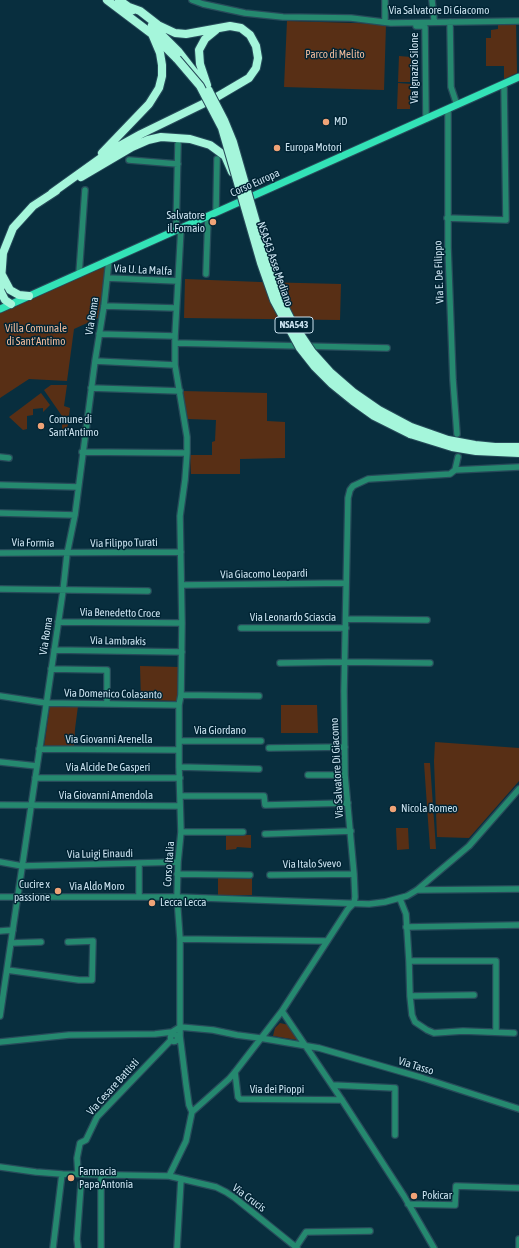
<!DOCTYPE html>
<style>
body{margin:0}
canvas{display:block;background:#082e3e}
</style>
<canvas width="519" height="1248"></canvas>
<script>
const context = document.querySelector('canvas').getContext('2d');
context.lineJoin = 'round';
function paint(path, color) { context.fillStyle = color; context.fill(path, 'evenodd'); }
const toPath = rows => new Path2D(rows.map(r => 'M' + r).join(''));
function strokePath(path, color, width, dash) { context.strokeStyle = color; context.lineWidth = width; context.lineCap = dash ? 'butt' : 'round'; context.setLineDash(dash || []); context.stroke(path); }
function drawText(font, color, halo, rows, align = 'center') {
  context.font = font + ' "Asap Condensed",sans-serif'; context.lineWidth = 3; context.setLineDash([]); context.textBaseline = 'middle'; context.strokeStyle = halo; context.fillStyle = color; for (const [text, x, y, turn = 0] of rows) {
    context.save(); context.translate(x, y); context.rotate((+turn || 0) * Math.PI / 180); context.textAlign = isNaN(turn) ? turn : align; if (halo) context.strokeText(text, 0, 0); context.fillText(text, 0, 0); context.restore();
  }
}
paint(toPath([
 [287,21,386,24,384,90,284,87],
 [498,22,516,22,517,73,504,79,504,66,486,66,486,38,491,38,491,30,498,29],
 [399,56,411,57,410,82,398,82],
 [398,83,411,84,410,109,397,109],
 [107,264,98,318,74,329,67,381,29,379,0,398,0,312],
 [185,279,260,282,341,284,340,320,184,318],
 [51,385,67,385,64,406,70,408,67,431,62,430,62,416,44,390],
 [182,391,267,393,267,421,285,422,285,458,240,459,240,474,191,474,190,455,212,455,212,442,215,441,216,420,188,419],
 [41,393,50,405,43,412,43,408,33,409,33,415,27,416,27,429,23,430,9,417],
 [140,666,179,667,179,701,141,700],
 [50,705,78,706,75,729,74,747,44,747],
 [281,705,317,705,318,733,281,733],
 [435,742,519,748,519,781,469,838,437,837,434,761],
 [424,763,430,763,436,849,430,849],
 [396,828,408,828,409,849,397,850],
 [226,835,251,835,251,848,237,847,236,849,226,850],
 [218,876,252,876,252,895,218,895],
 [280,1023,289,1025,298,1039,298,1040,273,1036,275,1028]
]), '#582f15');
const minor = toPath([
 [192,0,203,4,245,13,283,17,351,18,391,23,519,21],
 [385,0,385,22],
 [432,0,434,19],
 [450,22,451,87,457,105],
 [416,26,424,26,425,27,426,119],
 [448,109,448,247,453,380,457,434],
 [129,160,178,164],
 [216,212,217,159],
 [447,218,506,220,504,84],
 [176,231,178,144],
 [79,274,85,190],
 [206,274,208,216],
 [107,278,178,281],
 [104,306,176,308],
 [99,334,175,336],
 [175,343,387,348],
 [95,361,175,365],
 [91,388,180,391],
 [82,452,187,453],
 [0,457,9,458],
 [455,470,519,467],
 [0,485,78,487],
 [0,513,75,515],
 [0,553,181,552],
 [182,585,346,583],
 [0,589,148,591],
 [346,619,427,620],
 [58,622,182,623],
 [241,628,346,628],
 [54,650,182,652],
 [280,663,344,662,430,663],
 [51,669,107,670,107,704],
 [181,695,259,696],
 [0,696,46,703,179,705],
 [180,741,261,741],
 [269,748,345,747],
 [39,749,179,750],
 [0,762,37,766],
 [179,767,259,769],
 [308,775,345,775],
 [35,778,180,778],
 [181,796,264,796,265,805,348,803],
 [0,805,180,806],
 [181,832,243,832],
 [265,834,351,831],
 [0,862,22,866,178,862],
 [139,863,139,897],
 [177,874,250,875],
 [270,875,354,874],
 [417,890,519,889],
 [0,897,177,897,369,904,385,902,407,896,417,890,431,878,469,846,519,789],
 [400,899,406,914,409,961,410,996,412,1015,415,1022,427,1030,434,1033,463,1031,514,1033],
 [406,927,519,925],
 [0,931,13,930],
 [180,939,326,941],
 [11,943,41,942],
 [409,961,496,961,496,1032],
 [7,970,79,980,92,980,93,941,68,942],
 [410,996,474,995],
 [282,1011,342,1100,404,1196,434,1248],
 [0,1016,63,591,67,554,75,515,95,361,104,306,109,260],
 '170.5 1038a3.5 3.5 0 1 1 7 0a3.5 3.5 0 1 1-7 0Z',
 [0,1042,69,1035,155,1034,172,1032,180,1027,213,1030,237,1035,260,1038,319,1048,423,1078,519,1109],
 [235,1072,238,1097,240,1099,342,1100],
 [332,1085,395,1088,395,1135],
 [192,1112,229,1079,235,1072,282,1011,348,909,354,903,355,897,354,874,345,775,344,691,348,498,350,490,353,486,368,479,450,474,455,470,458,457],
 [0,1167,36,1172,62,1174,169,1176,216,1187,226,1192,235,1198,297,1248],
 [78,1174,77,1158,80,1143,86,1140,97,1117,171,1040],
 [169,1176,186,1141,192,1112,189,1105,186,1084,180,1036,180,939,177,897,178,862,181,832,179,767,179,705,181,695,182,623,180,516,185,480,187,453,187,437,175,365,175,336,181,228],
 [408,1204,455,1205,456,1186,519,1188],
 [296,1247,306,1232,370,1231],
 [53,1248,62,1174],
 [78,1248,77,1239,81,1184],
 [101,1248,101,1175],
 [177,1248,181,1179],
 [519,1248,519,1239]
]);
const major = toPath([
 [0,309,519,77]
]);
const highway = toPath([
 [107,0,152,34,177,59],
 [119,0,133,10],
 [152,25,178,51,209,91],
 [207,85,200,64,199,50,205,39,216,30],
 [102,153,149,104,159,88,162,76,162,65,160,53,152,34],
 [81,177,132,147,148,140,161,137,190,139,210,145,225,156,232,172],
 [52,193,112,150,141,134,215,98,249,78,256,68,258,58,256,46,250,35,241,28,230,26,186,34,175,33,158,25,140,11,129,7],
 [2,275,10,290,19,295,29,296],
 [1,292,5,300,11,304],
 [0,294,3,253,13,228,33,206,56,191],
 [411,427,448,440,475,445,495,447,519,447],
 [410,434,452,447,476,451,519,453]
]);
strokePath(minor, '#274b5a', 8);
strokePath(major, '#274b5a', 9);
strokePath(highway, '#274b5a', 10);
strokePath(minor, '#25896f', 5.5);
strokePath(major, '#33e3b7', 7);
strokePath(highway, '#a5f6db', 8);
const highwayBridge = toPath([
 [177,59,200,86,222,128,261,263,274,300,300,348,315,367,332,384,353,401,374,416,410,434],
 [209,91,224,120,233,142,264,250,280,298,292,322,312,352,330,372,353,392,379,410,411,427]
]);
strokePath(highwayBridge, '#274b5a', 10, []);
strokePath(highwayBridge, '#a5f6db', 8);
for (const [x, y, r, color] of [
 [326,122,4,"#efa377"],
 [277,148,4,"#efa377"],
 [213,222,4,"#efa377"],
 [41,426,4,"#efa377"],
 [393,809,4,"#efa377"],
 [58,891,4,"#efa377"],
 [152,903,4,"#efa377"],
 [71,1178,4,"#efa377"],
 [414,1196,4,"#efa377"]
]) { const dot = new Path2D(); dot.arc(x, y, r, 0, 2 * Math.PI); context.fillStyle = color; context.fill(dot); strokePath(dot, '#002434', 1.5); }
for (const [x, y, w] of [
 [294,325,38]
]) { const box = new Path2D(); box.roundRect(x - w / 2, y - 8, w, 16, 3); context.fillStyle = '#002434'; context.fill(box); strokePath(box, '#cae2ef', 1); }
drawText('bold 10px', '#cae2ef', null, [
 ["NSA543",294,325]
]);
drawText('11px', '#cae2ef', '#002434', [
 ["Via Salvatore Di Giacomo",439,11],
 ["Via Ignazio Silone",415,68,-90],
 ["Corso Europa",255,183,-24],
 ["NSA543 Asse Mediano",275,264,71],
 ["Via U. La Malfa",143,270,3],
 ["Via E. De Filippo",439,272,-92],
 ["Via Roma",92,316,-81],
 ["Via Formia",33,543,1],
 ["Via Filippo Turati",124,543,-1],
 ["Via Giacomo Leopardi",264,574,-1],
 ["Via Benedetto Croce",120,613,1],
 ["Via Leonardo Sciascia",293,618],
 ["Via Roma",46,636,-81],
 ["Via Lambrakis",118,641,1],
 ["Via Domenico Colasanto",113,694,1],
 ["Via Giordano",220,731],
 ["Via Giovanni Arenella",109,740],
 ["Via Alcide De Gasperi",108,768],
 ["Via Salvatore Di Giacomo",337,768,-93],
 ["Via Giovanni Amendola",106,796],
 ["Via Luigi Einaudi",100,854,-1],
 ["Corso Italia",169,864,-86],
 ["Via Italo Svevo",312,864,-1],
 ["Via Aldo Moro",97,887],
 ["Via Tasso",416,1066,17],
 ["Via Cesare Battisti",113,1087,-48],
 ["Via dei Pioppi",277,1090],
 ["Via Crucis",249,1198,37]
]);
drawText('11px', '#f2bb9b', '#002434', [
 ["Parco di Melito",335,55],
 ["Villa Comunale",36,329],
 ["di Sant'Antimo",36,342]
]);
drawText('11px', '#cae2ef', '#002434', [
 ["MD",334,122],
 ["Europa Motori",285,148],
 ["Salvatore",205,216,"right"],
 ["il Fornaio",205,229,"right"],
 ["Comune di",49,420],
 ["Sant'Antimo",49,433],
 ["Nicola Romeo",401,809],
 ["Cucire x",50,885,"right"],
 ["passione",50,898,"right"],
 ["Lecca Lecca",160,903],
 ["Farmacia",79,1172],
 ["Papa Antonia",79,1185],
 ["Pokicar",422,1196]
], 'left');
</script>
